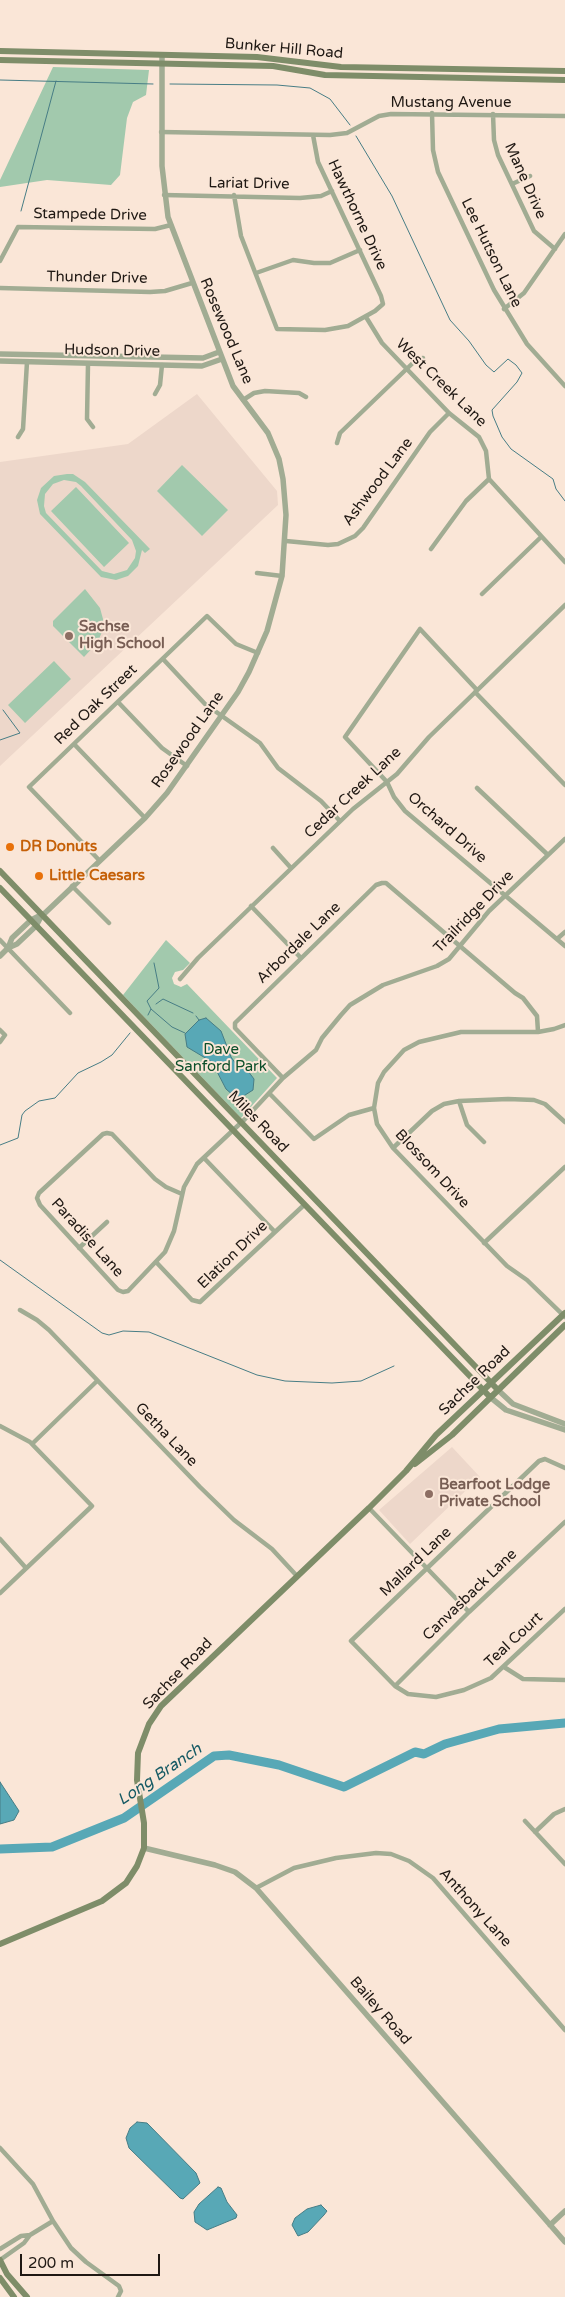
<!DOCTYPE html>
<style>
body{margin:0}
#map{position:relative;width:565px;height:2297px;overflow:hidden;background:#fae6d7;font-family:"Varela Round",sans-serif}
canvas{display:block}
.scale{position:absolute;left:20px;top:2254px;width:140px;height:22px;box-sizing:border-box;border:2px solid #1f1813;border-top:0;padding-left:6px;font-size:15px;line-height:18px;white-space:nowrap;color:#1f1813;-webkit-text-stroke:4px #fae6d7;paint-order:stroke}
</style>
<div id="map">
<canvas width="565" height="2297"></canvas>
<div class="scale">200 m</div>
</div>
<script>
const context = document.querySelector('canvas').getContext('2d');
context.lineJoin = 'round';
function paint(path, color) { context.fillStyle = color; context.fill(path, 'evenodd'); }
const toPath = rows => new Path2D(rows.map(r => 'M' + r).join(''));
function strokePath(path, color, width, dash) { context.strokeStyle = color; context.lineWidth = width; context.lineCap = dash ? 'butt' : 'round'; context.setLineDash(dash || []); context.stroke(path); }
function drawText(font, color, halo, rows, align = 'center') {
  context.font = font + ' "Varela Round",sans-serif'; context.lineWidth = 4; context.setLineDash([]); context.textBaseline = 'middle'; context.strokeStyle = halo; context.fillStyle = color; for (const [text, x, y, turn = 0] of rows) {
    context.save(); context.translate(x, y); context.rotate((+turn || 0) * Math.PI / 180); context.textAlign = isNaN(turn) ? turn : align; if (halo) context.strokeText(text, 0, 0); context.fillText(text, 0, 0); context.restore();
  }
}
paint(toPath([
 [197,394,277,491,278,505,0,766,0,462,128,444],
 [452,1447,480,1477,410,1544,379,1510]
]), '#edd7ca');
paint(toPath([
 [53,67,149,70,146,95,133,102,127,118,120,175,111,185,47,180,0,187,0,180],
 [182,465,228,510,202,536,157,491],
 [67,474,73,474,85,482,150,549,145,553,142,550,138,566,128,576,116,580,101,577,40,514,37,500,41,488,54,476],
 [64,480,76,482,81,486,132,540,136,551,135,558,127,570,114,574,102,571,46,513,44,506,45,494,53,484],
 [76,487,129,543,104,567,51,511],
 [85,589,100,608,103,619,102,632,97,643,84,657,53,626,53,621],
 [54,661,71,679,25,723,8,705],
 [166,940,190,963,183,970,175,972,172,978,174,984,181,987,187,984,277,1078,241,1118,123,995]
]), '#a2c9ad');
const water = toPath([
 [206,1018,221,1031,231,1057,236,1064,248,1071,254,1079,253,1090,242,1097,234,1096,226,1089,212,1062,187,1047,185,1034,199,1020,206,1018],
 [0,1782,19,1811,14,1820,0,1824,0,1782],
 [137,2122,147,2123,196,2173,200,2183,183,2199,180,2198,129,2148,126,2138,130,2128,137,2122],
 [218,2187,221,2188,227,2202,237,2215,236,2218,207,2230,195,2222,194,2212,199,2204,218,2187],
 [321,2205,327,2211,324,2215,308,2232,298,2236,292,2225,295,2218,307,2209,321,2205]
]);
paint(water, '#58a8b6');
strokePath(water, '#477d85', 1);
strokePath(toPath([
 [0,80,153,84],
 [170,84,277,85,310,88,330,99,350,125],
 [356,136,392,196,450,320,469,341,486,365,494,372,508,359,516,365,522,373,517,382,492,410,493,416,502,437,511,449,553,479,556,489,565,501],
 [21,211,56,81],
 [0,740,20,733,3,710],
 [156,1004,163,999,193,1013],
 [151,1009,147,1001,159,988,154,963],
 [148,1015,151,1009,172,1027,185,1033],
 [196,1016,199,1020],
 [0,1145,18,1138,22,1115,25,1111,39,1101,55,1098,78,1073,101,1062,112,1055,130,1033],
 [0,1260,102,1333,109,1335,123,1331,149,1332,257,1375,285,1381,332,1383,361,1381,394,1366]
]), '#477d85', 1);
strokePath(toPath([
 [0,1849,52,1847,124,1818,214,1756,229,1755,279,1765,344,1787,415,1752,424,1754,445,1744,499,1729,565,1723]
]), '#58a8b6', 9);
strokePath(toPath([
 [432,113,433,150,438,172,494,290,527,344,565,386],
 [493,114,494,140,498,155,534,231,555,249],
 [161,132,330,135,347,133,379,116,391,114,565,116],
 [512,184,530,176],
 [164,195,300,198,321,196,332,191],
 [234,195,241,236,277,329,325,330,348,326,375,311,383,304,381,296,318,162,313,135],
 [0,261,18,227,155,229,171,225],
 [256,273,293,260,314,263,330,263,360,250],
 [0,288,150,292,165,291,192,283],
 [504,309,524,293,565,234],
 [366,317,382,343,449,413,479,437,486,451,489,479,565,562],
 [88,364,87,419,93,427],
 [155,394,160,385,162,365],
 [243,400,254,393,265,391,299,393,306,397],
 [18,437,23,429,27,362],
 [337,443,340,433,417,359,423,358],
 [286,541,328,545,338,544,355,536,363,528,430,432,449,413],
 [431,549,466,501,489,479],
 [257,573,282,576],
 [482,594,541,537],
 [163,659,205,704,260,743,278,768,321,801,340,821],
 [477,690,420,629,345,737,387,782,394,797,405,811,565,946],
 [475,692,565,785],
 [118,702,162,748,187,766],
 [74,744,145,818],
 [477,788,548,855],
 [273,848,291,868],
 [99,860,29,787,207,616,236,644,258,653],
 [72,886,109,923],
 [251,906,301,958],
 [557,939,565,932],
 [0,940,70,1013],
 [180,979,198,958,353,809,397,774,429,737,565,605],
 [565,1025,554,1029,538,1032,461,1032,419,1042,404,1050,384,1072,378,1083,374,1108,377,1124,393,1148,507,1266,527,1280,565,1317],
 [0,1030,5,1035,0,1042],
 [283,1078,235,1028,235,1023,376,885,382,883,386,883,515,993,523,998,537,1016,538,1032],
 [269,1093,314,1139,349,1115,374,1108],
 [459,1101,467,1125,484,1142],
 [393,1148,432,1111,444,1104,459,1101,508,1099,534,1100,545,1104,565,1122],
 [204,1158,275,1232],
 [182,1194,166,1187,155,1179,112,1134,107,1133,103,1134,39,1193,37,1198,40,1205,118,1290,123,1292,128,1291,165,1252,174,1231,184,1187,197,1164,245,1119,283,1078,316,1050,322,1038,341,1015,350,1005,383,985,437,966,449,959,489,911,565,839],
 [484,1243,565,1167],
 [79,1248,107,1222],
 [157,1263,192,1300,200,1302,304,1205],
 [20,1310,37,1320,49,1330,200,1487,234,1520,272,1549,296,1575],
 [0,1426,30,1442,92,1506,0,1593],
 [32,1444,97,1381],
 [565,1468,545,1459,539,1461,351,1641,395,1686,408,1694,436,1697,464,1690,491,1678,565,1609],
 [369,1508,469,1612],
 [0,1539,26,1568],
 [504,1667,523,1679,565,1680],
 [395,1686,469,1612,565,1522],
 [525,1821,565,1864],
 [535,1832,554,1814,565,1809],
 [256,1888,294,1868,336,1858,376,1853,391,1854,409,1861,433,1878,565,2030],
 [0,2148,33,2184,53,2221,71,2248,86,2262,119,2286,121,2291,118,2297],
 [0,2249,21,2236,30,2235],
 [0,2260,24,2243,30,2235,53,2221]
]), '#a1ac93', 4.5);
strokePath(toPath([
 [0,354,203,358,219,352],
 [0,361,202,366,222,359],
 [8,948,12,938,31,920,45,913,145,818,167,793,238,692,249,672,267,631,282,576,286,515,283,479,279,459,268,433,233,386,168,217,162,166,162,55],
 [0,956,8,948,17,944,36,926,42,915],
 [498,1390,513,1404,565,1424],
 [490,1397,506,1410,565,1430],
 [144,1848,215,1865,235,1872,256,1888,565,2242],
 [550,2225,565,2211]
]), '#a1ac93', 5.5);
strokePath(toPath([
 [0,51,257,57,341,67,565,71],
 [0,60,273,66,325,75,565,80],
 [0,871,498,1390],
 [0,888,490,1397],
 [415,1464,452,1435,565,1325],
 [0,1944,102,1901,126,1883,137,1866,144,1848,144,1823,137,1780,138,1753,149,1724,161,1706,369,1508,406,1471,436,1435,565,1313],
 [0,2260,7,2274,27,2297],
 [0,2278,14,2297]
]), '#7e8d69', 6);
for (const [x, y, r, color] of [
 [69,636,5,"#8d6e63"],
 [10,847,5,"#e8710a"],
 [39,876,5,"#e8710a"],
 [429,1494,5,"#8d6e63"]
]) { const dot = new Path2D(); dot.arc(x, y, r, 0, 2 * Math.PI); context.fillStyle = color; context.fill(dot); strokePath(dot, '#fae6d7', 2); }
drawText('15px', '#1f1813', '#fae6d7', [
 ["Bunker Hill Road",284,49,5],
 ["Mustang Avenue",451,103],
 ["Mane Drive",525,181,66],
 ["Lariat Drive",249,184,1],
 ["Stampede Drive",90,215,1],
 ["Hawthorne Drive",357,215,65],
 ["Lee Hutson Lane",491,253,64],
 ["Thunder Drive",97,278,1],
 ["Rosewood Lane",226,331,67],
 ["Hudson Drive",112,351,1],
 ["West Creek Lane",441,383,44],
 ["Ashwood Lane",378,482,-53],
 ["Red Oak Street",96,705,-44],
 ["Rosewood Lane",188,740,-55],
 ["Cedar Creek Lane",353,793,-43],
 ["Orchard Drive",447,828,41],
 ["Trailridge Drive",474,912,-46],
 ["Arbordale Lane",299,943,-44],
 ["Miles Road",258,1122,46],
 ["Blossom Drive",432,1169,47],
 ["Paradise Lane",87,1238,48],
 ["Elation Drive",233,1255,-44],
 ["Sachse Road",475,1381,-44],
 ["Getha Lane",166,1435,46],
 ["Mallard Lane",416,1562,-44],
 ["Canvasback Lane",470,1595,-44],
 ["Teal Court",514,1640,-43],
 ["Sachse Road",178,1674,-46],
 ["Anthony Lane",475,1908,48],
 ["Bailey Road",380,2011,49]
]);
drawText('bold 15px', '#785e54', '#fae6d7', [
 ["Sachse",79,627],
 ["High School",79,644],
 ["Bearfoot Lodge",439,1485],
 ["Private School",439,1502]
], 'left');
drawText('bold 15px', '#c56008', '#fae6d7', [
 ["DR Donuts",20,847],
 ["Little Caesars",49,876]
], 'left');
drawText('15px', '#0a4e29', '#fae6d7', [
 ["Dave",221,1050],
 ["Sanford Park",221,1067]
]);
drawText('italic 16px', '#165a64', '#fae6d7', [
 ["Long Branch",160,1775,-34]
]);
</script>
